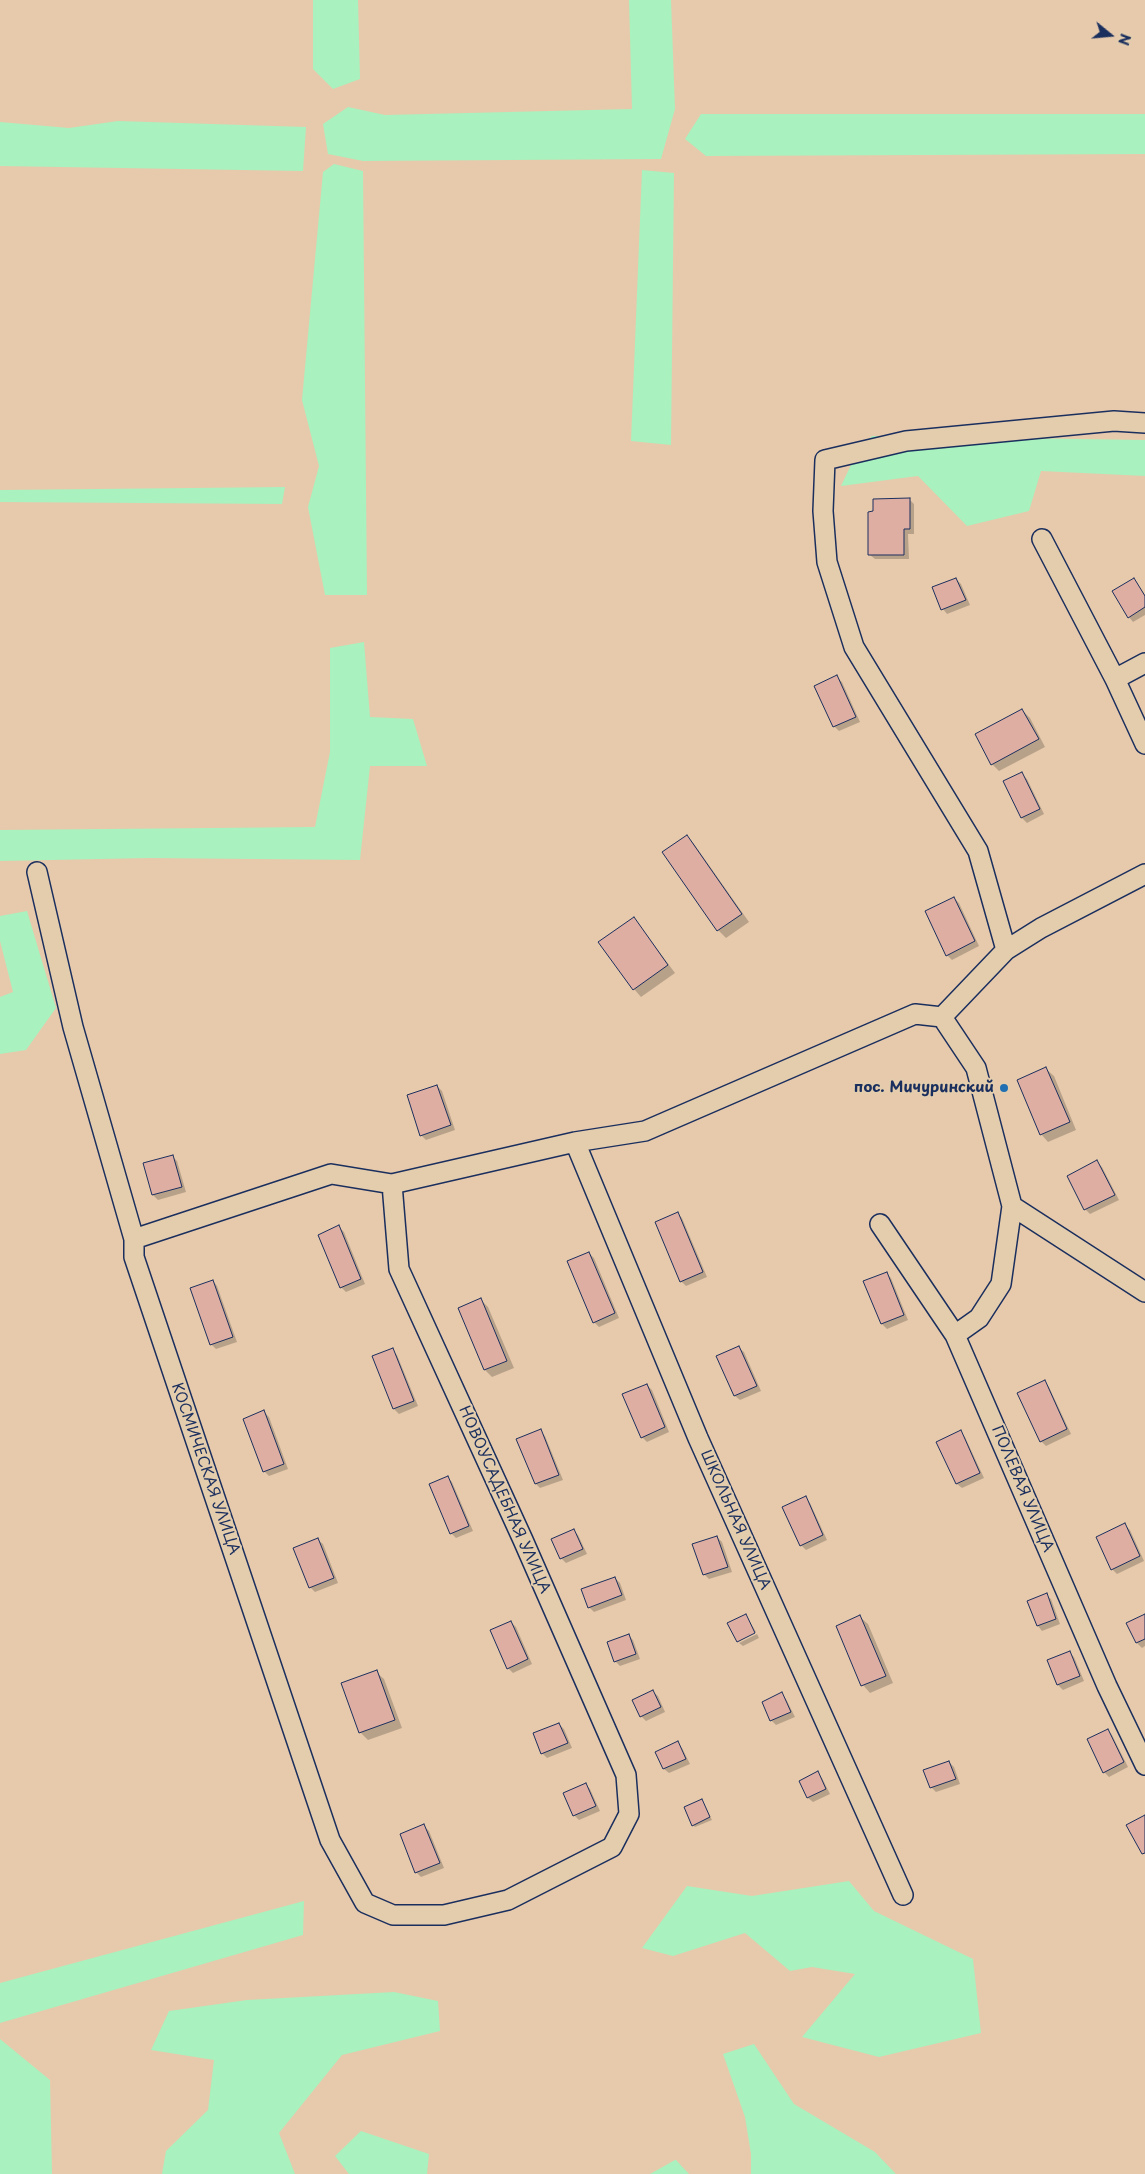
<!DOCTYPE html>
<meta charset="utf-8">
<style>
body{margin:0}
#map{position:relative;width:1145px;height:2174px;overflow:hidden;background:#e7caac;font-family:"Playpen Sans",sans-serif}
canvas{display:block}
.north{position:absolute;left:1085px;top:10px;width:50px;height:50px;-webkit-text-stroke:4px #e4cdad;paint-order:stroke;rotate:107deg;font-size:14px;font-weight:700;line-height:20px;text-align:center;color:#1b2f5e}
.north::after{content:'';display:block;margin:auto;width:18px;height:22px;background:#1b2f5e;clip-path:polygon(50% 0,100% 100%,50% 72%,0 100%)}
</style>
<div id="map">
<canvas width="1145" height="2174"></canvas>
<div class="north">N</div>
</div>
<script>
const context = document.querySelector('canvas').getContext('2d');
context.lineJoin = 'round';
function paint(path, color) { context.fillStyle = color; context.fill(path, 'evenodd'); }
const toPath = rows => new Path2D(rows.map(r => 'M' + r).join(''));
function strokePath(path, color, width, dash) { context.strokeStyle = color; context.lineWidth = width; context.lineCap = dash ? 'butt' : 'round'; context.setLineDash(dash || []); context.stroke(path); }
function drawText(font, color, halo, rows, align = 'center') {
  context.font = font + ' "Playpen Sans",sans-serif'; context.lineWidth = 4; context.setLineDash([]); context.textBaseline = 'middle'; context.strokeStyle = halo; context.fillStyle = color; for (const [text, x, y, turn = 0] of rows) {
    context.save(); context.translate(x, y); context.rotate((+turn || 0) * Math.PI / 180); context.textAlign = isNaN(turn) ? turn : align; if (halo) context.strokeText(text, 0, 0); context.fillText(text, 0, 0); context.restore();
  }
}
paint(toPath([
 [313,0,358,0,360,79,333,89,313,69],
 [629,0,671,0,675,109,661,159,363,161,328,154,323,124,348,107,385,115,632,109],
 [701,114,1145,114,1145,154,706,156,685,139],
 [118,121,306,127,303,171,0,166,0,122,69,128],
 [334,164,363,171,367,595,325,595,308,507,319,466,302,400,323,172],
 [642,170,674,173,671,445,631,441],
 [872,436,1145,440,1145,476,1041,471,1029,511,967,526,918,476,841,486,858,450],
 [285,487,282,504,0,502,0,490],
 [364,642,370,717,413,719,427,766,370,766,360,860,150,858,0,861,0,830,315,827,330,752,330,648],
 [27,911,56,1008,26,1050,0,1054,0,997,13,992,0,941,0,916],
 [849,1881,874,1911,973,1959,981,2033,879,2057,802,2037,855,1974,812,1967,790,1971,745,1933,673,1956,642,1948,687,1886,752,1896],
 [304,1901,303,1935,0,2023,0,1983],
 [394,1992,438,2001,440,2031,342,2055,279,2133,295,2174,162,2174,166,2151,208,2110,214,2060,151,2050,169,2011,247,2000],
 [0,2039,50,2080,52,2174,0,2174],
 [754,2044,794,2104,875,2152,896,2174,751,2174,751,2154,745,2117,723,2054],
 [361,2131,429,2154,427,2174,349,2174,335,2156],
 [676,2160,689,2174,650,2174,675,2160]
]), '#a9f1be');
paint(toPath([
 [909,499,914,504,914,534,908,534,909,559,875,559,870,555],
 [956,579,961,584,970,605,947,614,943,609],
 [1134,579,1145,595,1145,615,1133,622,1129,617],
 [837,677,842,682,860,722,839,731,834,726],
 [1022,710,1030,718,1045,747,999,771,992,764],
 [1022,774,1027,779,1044,814,1027,823,1022,818,1005,782],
 [687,836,694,844,749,922,726,938,718,930,664,852],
 [954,898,959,903,979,946,952,960,947,955],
 [634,918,675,973,641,997,634,989],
 [1046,1069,1054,1076,1076,1130,1048,1142,1041,1134],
 [437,1086,442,1091,455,1130,426,1140,421,1135],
 [172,1156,177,1161,186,1192,158,1200,153,1195],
 [1097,1162,1102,1167,1119,1200,1090,1214,1085,1209,1069,1177],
 [677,1213,682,1218,707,1277,686,1286,681,1281],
 [339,1227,344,1232,365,1284,346,1292,341,1287],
 [589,1253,594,1258,619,1318,599,1327,594,1322],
 [886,1273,891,1278,908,1320,887,1329,882,1324,865,1282],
 [213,1281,217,1286,237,1342,216,1349,211,1344],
 [481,1300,488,1307,514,1368,492,1377,485,1370],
 [739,1348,744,1352,761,1391,740,1400,735,1396,718,1357],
 [392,1350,397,1355,418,1406,399,1414,394,1409,374,1357],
 [1045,1382,1049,1387,1071,1434,1046,1446,1041,1441],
 [647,1385,652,1390,669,1432,647,1442,642,1437],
 [264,1412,269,1417,288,1469,269,1476,264,1471],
 [540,1431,545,1436,563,1480,540,1488,536,1484],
 [960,1432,965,1437,984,1478,962,1488,957,1484,938,1442],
 [448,1478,452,1482,473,1531,456,1538,451,1533],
 [805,1498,810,1503,827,1540,806,1550,801,1545],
 [1125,1525,1130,1530,1144,1561,1117,1574,1112,1569],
 [573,1530,578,1535,587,1554,566,1563,561,1558],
 [717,1537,722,1542,732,1572,709,1579,704,1574],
 [318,1540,323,1544,338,1583,315,1592,310,1587],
 [615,1578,620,1583,626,1600,594,1612,589,1607],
 [1046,1595,1051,1599,1060,1624,1042,1631,1038,1626],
 [746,1615,756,1632,738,1642,729,1624],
 [1145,1616,1145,1646,1142,1648,1137,1643,1128,1623],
 [860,1617,868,1624,893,1683,870,1693,863,1685],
 [511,1622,516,1627,532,1664,513,1673,508,1668],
 [757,1634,759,1638,743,1646,739,1643],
 [628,1635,633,1640,640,1659,620,1666,615,1661],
 [1069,1652,1074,1657,1084,1681,1063,1690,1058,1685,1049,1661],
 [376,1672,384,1679,402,1728,368,1740,361,1733,343,1684],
 [653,1692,658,1696,665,1712,646,1721,641,1716],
 [782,1694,786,1699,795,1717,776,1725,771,1720],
 [559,1724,564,1729,572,1748,547,1758,542,1753],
 [1108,1730,1112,1735,1128,1767,1109,1777,1104,1772],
 [677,1743,682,1748,690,1764,669,1773,664,1769,657,1752],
 [949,1762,954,1767,960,1784,936,1792,931,1787],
 [817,1773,822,1778,830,1794,813,1802,808,1798],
 [585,1784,590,1789,600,1811,579,1820,574,1815],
 [702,1801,712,1820,695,1827,693,1825],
 [424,1826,429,1831,444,1868,421,1877,416,1872]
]), '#0003');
const building = toPath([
 [910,498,910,529,904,529,904,555,868,555,868,512,873,511,873,499,910,498],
 [956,578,966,600,941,610,932,587,956,578],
 [1134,578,1145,596,1145,607,1128,618,1112,591,1134,578],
 [837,675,856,717,833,727,814,686,837,675],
 [1022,709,1039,739,991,765,975,734,1022,709],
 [1022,772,1040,809,1021,818,1003,781,1022,772],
 [687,835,742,914,717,931,662,852,687,835],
 [954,897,975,941,946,956,925,911,954,897],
 [634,917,668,965,633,990,598,942,634,917],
 [1046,1067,1070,1122,1040,1135,1017,1080,1046,1067],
 [437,1085,451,1125,420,1136,407,1095,437,1085],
 [173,1155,182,1187,152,1195,143,1163,173,1155],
 [1097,1160,1115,1195,1084,1210,1067,1176,1097,1160],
 [678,1212,703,1272,680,1282,655,1222,678,1212],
 [339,1225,361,1279,340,1288,318,1235,339,1225],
 [589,1252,615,1313,593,1323,567,1261,589,1252],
 [887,1272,904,1315,881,1324,863,1281,887,1272],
 [213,1280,233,1337,210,1345,190,1288,213,1280],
 [481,1298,507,1361,484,1370,458,1308,481,1298],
 [739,1346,757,1386,734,1396,716,1356,739,1346],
 [393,1348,414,1401,393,1409,372,1356,393,1348],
 [1045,1380,1067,1429,1040,1442,1017,1393,1045,1380],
 [647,1384,665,1427,641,1438,622,1394,647,1384],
 [264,1410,284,1464,263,1472,243,1419,264,1410],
 [541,1429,559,1475,535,1484,516,1439,541,1429],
 [961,1430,980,1473,956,1484,936,1442,961,1430],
 [448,1476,469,1526,450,1534,429,1484,448,1476],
 [806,1496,823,1535,800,1546,782,1507,806,1496],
 [1125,1523,1140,1556,1111,1570,1096,1537,1125,1523],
 [574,1529,583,1549,560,1559,551,1539,574,1529],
 [717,1536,728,1567,703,1575,692,1544,717,1536],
 [318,1538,334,1578,309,1588,293,1548,318,1538],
 [615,1577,622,1595,588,1608,581,1589,615,1577],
 [1047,1593,1056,1619,1037,1626,1027,1601,1047,1593],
 [746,1614,755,1633,737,1642,727,1623,746,1614],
 [1145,1614,1145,1639,1136,1643,1126,1623,1145,1614],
 [860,1615,886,1676,861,1686,836,1626,860,1615],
 [511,1621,528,1659,507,1669,490,1630,511,1621],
 [629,1634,636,1654,614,1662,607,1642,629,1634],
 [1070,1651,1080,1676,1057,1685,1047,1660,1070,1651],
 [377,1670,395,1720,359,1733,341,1683,377,1670],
 [653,1690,661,1707,640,1717,632,1700,653,1690],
 [782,1692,791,1712,770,1721,762,1702,782,1692],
 [559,1723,568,1743,541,1754,533,1733,559,1723],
 [1108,1729,1124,1762,1103,1773,1087,1739,1108,1729],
 [678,1741,686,1759,663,1769,655,1752,678,1741],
 [949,1761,956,1779,930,1788,923,1770,949,1761],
 [818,1771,826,1789,807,1798,799,1781,818,1771],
 [586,1783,596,1806,573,1816,563,1793,586,1783],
 [702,1799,710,1817,692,1826,684,1807,702,1799],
 [1145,1815,1145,1853,1142,1854,1126,1825,1145,1815],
 [424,1824,440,1863,415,1873,400,1834,424,1824]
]);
paint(building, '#deaea2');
strokePath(building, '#1b2f5e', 1);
const minor = toPath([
 [1042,539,1115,679,1145,744],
 [1115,679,1145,663],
 [37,872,73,1027,134,1239,134,1257,330,1840,365,1903,393,1915,444,1915,508,1900,612,1847,629,1814,626,1775,523,1540,399,1269,392,1184],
 [1006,950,978,851,854,647,827,562,823,511,825,460,906,441,1114,421,1145,423],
 [942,1017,976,1068,1012,1206,1001,1284,979,1318,955,1335],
 [942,1017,1006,950,1041,928,1145,874],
 [575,1142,698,1438,903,1895],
 [1012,1206,1145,1292],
 [880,1224,955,1335,1107,1686,1145,1765],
 [134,1239,331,1174,392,1184,575,1142,645,1131,915,1014,942,1017]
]);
strokePath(minor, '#1b2f5e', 22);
strokePath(minor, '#e4cdad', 19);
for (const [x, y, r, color] of [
 [1004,1088,5,"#1f6fb2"]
]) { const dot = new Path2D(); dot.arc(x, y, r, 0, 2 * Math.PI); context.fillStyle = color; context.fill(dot); strokePath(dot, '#e4cdad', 2); }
drawText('bold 15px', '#1b2f5e', '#e4cdad', [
 ["пос. Мичуринский",994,1088]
], 'right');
drawText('15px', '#1b2f5e', '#e4cdad', [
 ["КОСМИЧЕСКАЯ УЛИЦА",205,1469,71],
 ["ПОЛЕВАЯ УЛИЦА",1022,1489,67],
 ["НОВОУСАДЕБНАЯ УЛИЦА",504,1500,66],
 ["ШКОЛЬНАЯ УЛИЦА",735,1520,66]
]);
</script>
